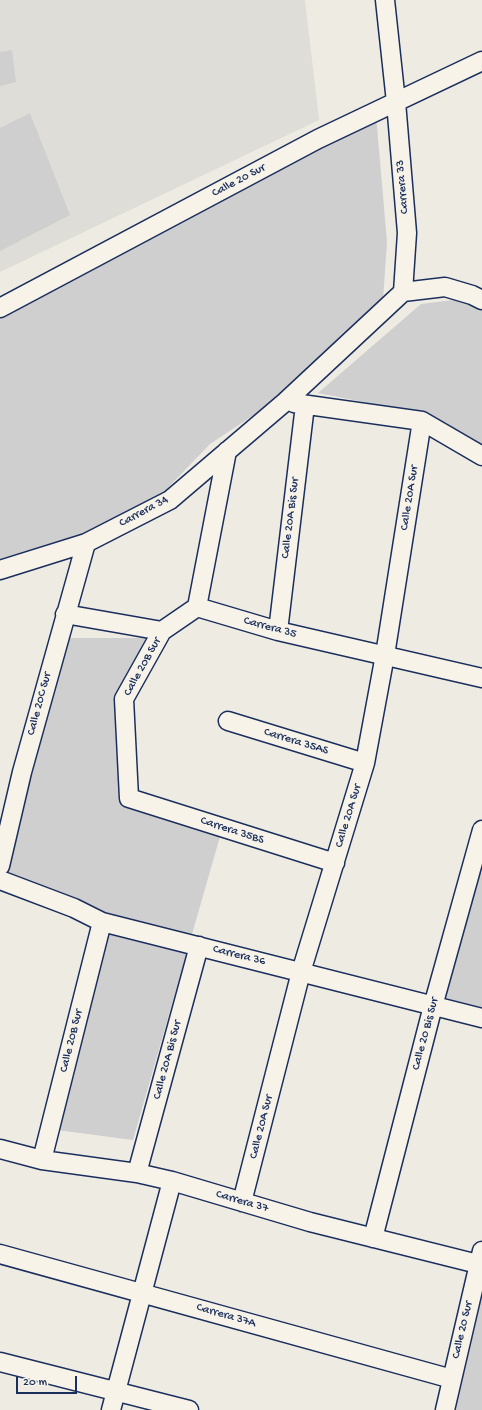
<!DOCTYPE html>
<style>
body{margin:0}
#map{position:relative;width:482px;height:1410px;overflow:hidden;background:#eeebe2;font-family:"Gochi Hand",sans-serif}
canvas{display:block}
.scale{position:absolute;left:16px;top:1376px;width:61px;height:18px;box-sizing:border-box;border:2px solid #1b2f5e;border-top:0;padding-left:5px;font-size:12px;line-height:14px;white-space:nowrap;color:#1b2f5e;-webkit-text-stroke:3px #f7f3e8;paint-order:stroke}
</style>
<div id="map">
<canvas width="482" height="1410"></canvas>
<div class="scale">20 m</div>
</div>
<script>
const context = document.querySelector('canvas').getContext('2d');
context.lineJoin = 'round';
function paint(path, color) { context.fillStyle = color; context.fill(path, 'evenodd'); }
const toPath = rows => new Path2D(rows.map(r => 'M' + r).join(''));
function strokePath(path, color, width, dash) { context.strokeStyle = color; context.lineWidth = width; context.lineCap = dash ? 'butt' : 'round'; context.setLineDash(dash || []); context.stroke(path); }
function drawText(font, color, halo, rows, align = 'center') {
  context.font = font + ' "Gochi Hand",sans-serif'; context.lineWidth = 3.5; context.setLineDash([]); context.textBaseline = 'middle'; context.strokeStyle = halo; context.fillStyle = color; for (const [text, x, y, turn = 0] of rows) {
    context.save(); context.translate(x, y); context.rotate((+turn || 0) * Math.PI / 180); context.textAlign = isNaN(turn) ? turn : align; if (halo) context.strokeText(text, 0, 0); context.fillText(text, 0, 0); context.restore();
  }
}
paint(toPath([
 [0,0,305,0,319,120,0,272]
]), '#deddd8');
paint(toPath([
 [12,50,16,82,0,86,0,52],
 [30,113,70,215,0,251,0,128],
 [376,115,387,242,383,299,269,405,210,444,157,499,76,541,0,565,0,310],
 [461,299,482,305,482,451,419,413,318,393,421,304],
 [69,638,152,638,117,701,126,803,221,833,133,1140,57,1130,113,918,0,871,30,780],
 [479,872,482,873,482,1009,444,1000],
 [482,1285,482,1410,454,1410]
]), '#cfcfcf');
const minor = toPath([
 [385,0,396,102,407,233,403,292],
 [403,292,445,287,472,295,482,300],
 [0,308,318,139,482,61],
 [294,403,422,421,482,456],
 [0,570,86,543,170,500,285,402,403,292],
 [197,607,278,631,482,678],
 [197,607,227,451],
 [65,614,162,631,197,607],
 [162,631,124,699,129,798,335,863],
 [278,631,305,405],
 [228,721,365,763],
 [0,866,22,772,86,543],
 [0,880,74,908,102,922,482,1018],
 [0,1149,42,1160,137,1173,172,1181,310,1222,482,1265],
 [42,1160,102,922],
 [137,1173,199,946],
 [242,1202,301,972,365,763,385,655,422,421],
 [373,1238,433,1006,482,830],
 [0,1254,452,1379],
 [0,1362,189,1410],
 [111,1410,172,1181],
 [445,1410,482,1251]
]);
strokePath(minor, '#1b2f5e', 21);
strokePath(minor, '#f7f3e8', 18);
drawText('12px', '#1b2f5e', '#f7f3e8', [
 ["Calle 20 Sur",239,181,-28],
 ["Carrera 33",403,187,-95],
 ["Calle 20A Sur",410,498,-81],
 ["Carrera 34",144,512,-28],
 ["Calle 20A Bis Sur",291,518,-83],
 ["Carrera 35",270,628,15],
 ["Calle 20B Sur",143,667,-61],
 ["Calle 20C Sur",40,704,-75],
 ["Carrera 35AS",296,742,17],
 ["Calle 20A Sur",349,816,-73],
 ["Carrera 35BS",232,831,18],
 ["Carrera 36",239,956,14],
 ["Calle 20 Bis Sur",426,1034,-75],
 ["Calle 20B Sur",72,1041,-76],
 ["Calle 20A Bis Sur",168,1060,-75],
 ["Calle 20A Sur",262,1127,-76],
 ["Carrera 37",242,1202,16],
 ["Carrera 37A",226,1316,16],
 ["Calle 20 Sur",463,1330,-77]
]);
</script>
